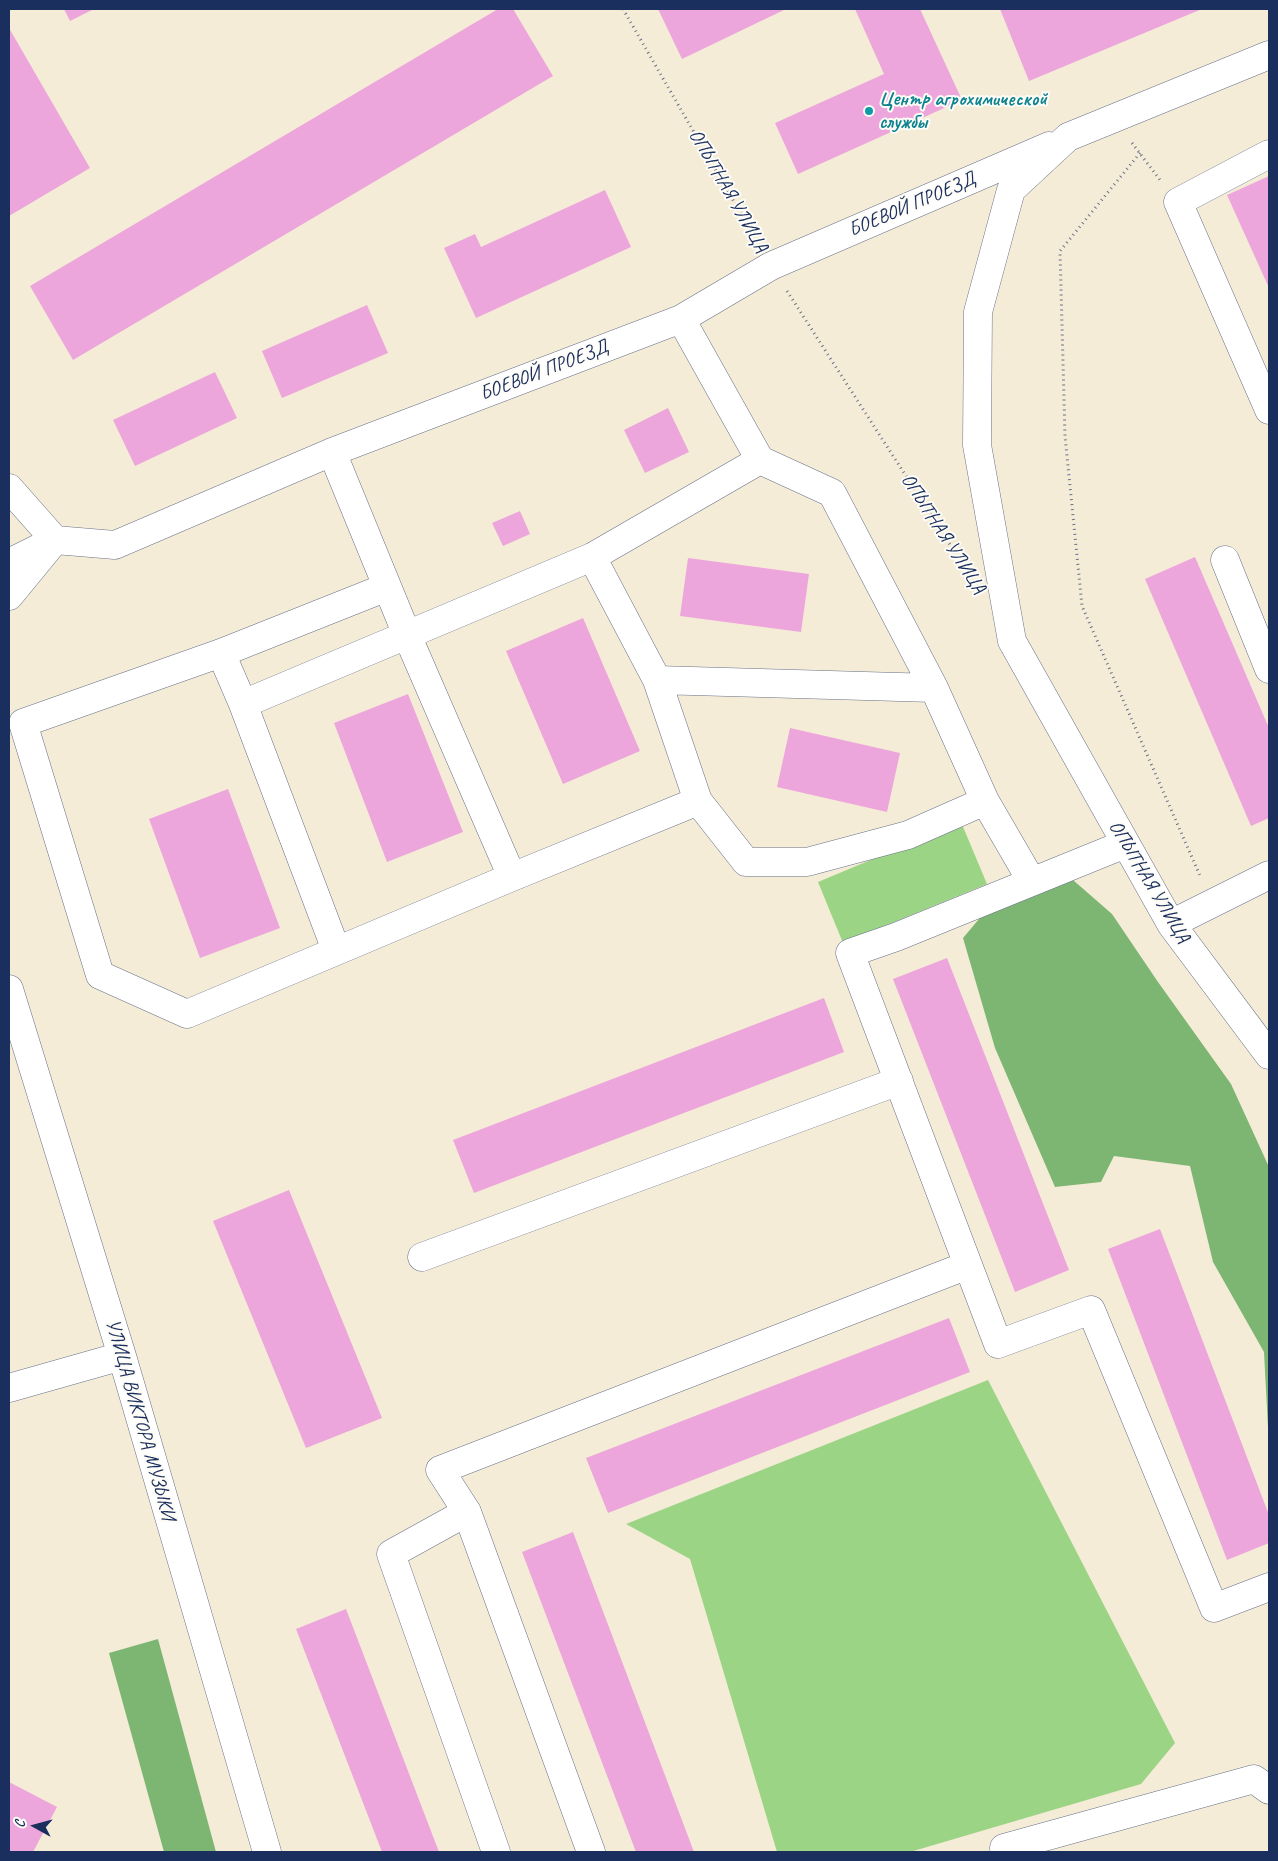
<!DOCTYPE html>
<meta charset="utf-8">
<style>
body{margin:0}
#map{position:relative;width:1278px;height:1861px;overflow:hidden;background:#f4ecd7;font-family:Caveat,sans-serif}
canvas{display:block}
.frame{position:absolute;inset:0;border:10px solid #1b2f5e;pointer-events:none}
.north{position:absolute;left:10px;top:1801px;width:50px;height:50px;-webkit-text-stroke:4px #fdfcf7;paint-order:stroke;rotate:277deg;font-size:14px;font-weight:700;line-height:20px;text-align:center;color:#1b2f5e}
.north::after{content:'';display:block;margin:auto;width:18px;height:22px;background:#1b2f5e;clip-path:polygon(50% 0,100% 100%,50% 72%,0 100%)}
</style>
<div id="map">
<canvas width="1278" height="1861"></canvas>
<div class="frame"></div>
<div class="north">С</div>
</div>
<script>
const context = document.querySelector('canvas').getContext('2d');
context.lineJoin = 'round';
function paint(path, color) { context.fillStyle = color; context.fill(path, 'evenodd'); }
const toPath = rows => new Path2D(rows.map(r => 'M' + r).join(''));
function strokePath(path, color, width, dash) { context.strokeStyle = color; context.lineWidth = width; context.lineCap = dash ? 'butt' : 'round'; context.setLineDash(dash || []); context.stroke(path); }
function drawText(font, color, halo, rows, align = 'center') {
  context.font = font + ' Caveat,sans-serif'; context.lineWidth = 4; context.setLineDash([]); context.textBaseline = 'middle'; context.strokeStyle = halo; context.fillStyle = color; for (const [text, x, y, turn = 0] of rows) {
    context.save(); context.translate(x, y); context.rotate((+turn || 0) * Math.PI / 180); context.textAlign = isNaN(turn) ? turn : align; if (halo) context.strokeText(text, 0, 0); context.fillText(text, 0, 0); context.restore();
  }
}
paint(toPath([
 [961,822,987,884,843,943,818,882],
 [988,1380,1175,1743,1141,1784,910,1852,777,1852,690,1559,626,1524]
]), '#9cd486');
paint(toPath([
 [1073,880,1112,914,1158,982,1231,1084,1269,1167,1269,1447,1264,1352,1213,1262,1190,1166,1114,1156,1101,1182,1055,1187,995,1048,963,938,990,906],
 [158,1639,216,1852,164,1852,109,1653]
]), '#7db673');
paint(toPath([
 [64,9,94,9,70,21],
 [498,9,513,9,553,76,73,360,30,286],
 [658,9,786,9,682,59],
 [855,9,920,9,962,100,798,174,775,123,884,74],
 [1000,9,1202,9,1029,81],
 [9,28,90,168,9,216],
 [1269,176,1269,288,1227,195],
 [605,190,631,247,476,318,444,248,475,234,481,247],
 [367,305,388,353,282,398,262,351],
 [215,372,237,418,135,466,113,420],
 [668,408,689,452,645,473,624,430],
 [520,511,530,534,503,546,492,523],
 [1195,557,1269,728,1269,818,1251,826,1145,579],
 [688,558,809,574,801,632,680,616],
 [583,618,640,751,563,784,506,651],
 [408,694,463,832,387,862,334,723],
 [790,728,900,753,887,812,777,787],
 [228,789,280,928,200,958,149,819],
 [947,958,1069,1270,1015,1292,893,979],
 [824,998,844,1052,474,1193,453,1140],
 [289,1190,382,1418,306,1448,213,1221],
 [1160,1229,1269,1515,1269,1543,1227,1560,1108,1249],
 [949,1318,970,1372,608,1513,586,1458],
 [573,1532,694,1852,636,1852,522,1552],
 [346,1609,439,1852,382,1852,296,1629],
 [9,1782,57,1807,33,1852,9,1852]
]), '#eda6db');
const minor = toPath([
 [1269,55,1068,137,1011,190,978,312,977,445,1012,641,1171,924,1269,1055],
 [1269,154,1178,202,1269,410],
 [681,319,760,460,832,493,934,688,985,801,1032,882],
 [332,452,407,635,512,877],
 [9,488,55,540,9,596],
 [592,557,657,680,698,801],
 [1225,560,1269,669],
 [9,563,55,540,115,545,332,452,681,319,771,266,1049,146],
 [387,587,221,653,23,723,100,975,187,1014,512,877,698,801,746,862,807,862,908,835,985,801],
 [221,653,243,704],
 [657,680,934,688],
 [1171,924,1269,875],
 [336,950,243,704,592,557,760,460],
 [9,989,122,1356,267,1852],
 [422,1257,899,1081],
 [968,1265,998,1344,1091,1310,1214,1608,1269,1587],
 [9,1388,122,1356],
 [467,1512,591,1852],
 [1004,1848,1254,1779,1269,1790],
 [496,1852,391,1554,467,1512,440,1470,968,1265,850,953,896,937,1125,844]
]);
strokePath(minor, '#677188', 29);
strokePath(toPath([
 [623,9,756,240],
 [1132,143,1160,180],
 [1140,153,1060,251,1065,436,1082,606,1201,878],
 [787,291,969,574]
]), '#677188', 3, [1, 4]);
strokePath(minor, '#fff', 28);
for (const [x, y, r, color] of [
 [869,111,5,"#0f9aa8"]
]) { const dot = new Path2D(); dot.arc(x, y, r, 0, 2 * Math.PI); context.fillStyle = color; context.fill(dot); strokePath(dot, '#fdfcf7', 2); }
drawText('bold 20px', '#0d838f', '#fdfcf7', [
 ["Центр агрохимической",879,100],
 ["службы",879,123]
], 'left');
drawText('20px', '#1b2f5e', '#fdfcf7', [
 ["ОПЫТНАЯ УЛИЦА",728,191,60],
 ["БОЕВОЙ ПРОЕЗД",912,205,-23],
 ["БОЕВОЙ ПРОЕЗД",544,371,-21],
 ["ОПЫТНАЯ УЛИЦА",943,534,57],
 ["ОПЫТНАЯ УЛИЦА",1149,882,59],
 ["УЛИЦА ВИКТОРА МУЗЫКИ",140,1420,74]
]);
</script>
